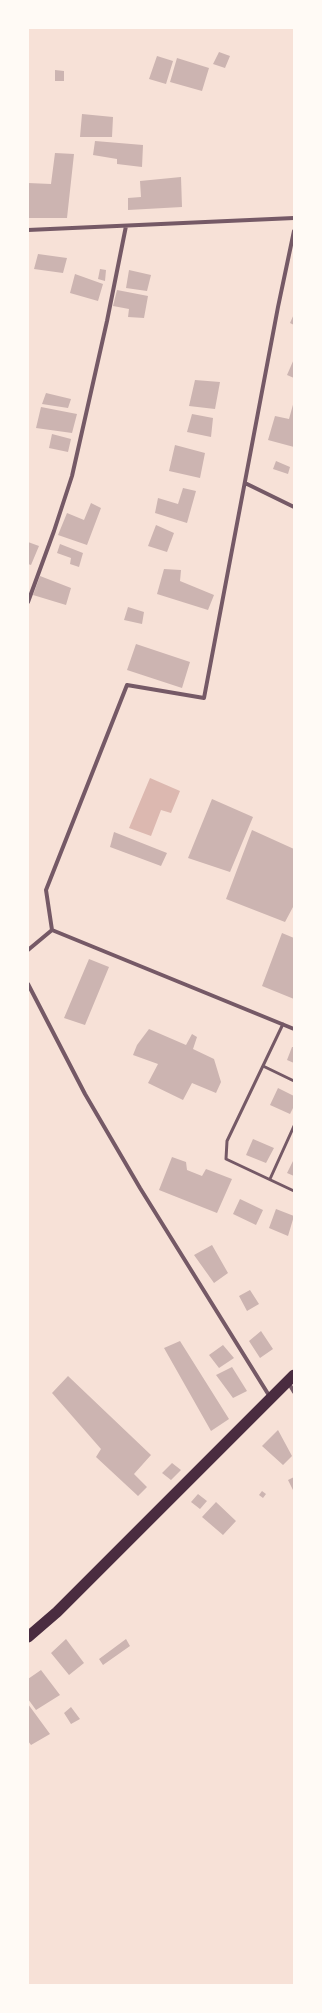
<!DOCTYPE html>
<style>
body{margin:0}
#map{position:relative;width:322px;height:2013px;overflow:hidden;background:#f7e1d7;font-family:"PT Sans",sans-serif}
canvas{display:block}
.frame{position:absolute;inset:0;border:29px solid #fffaf5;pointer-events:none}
</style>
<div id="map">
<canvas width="322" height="2013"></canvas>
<div class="frame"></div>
</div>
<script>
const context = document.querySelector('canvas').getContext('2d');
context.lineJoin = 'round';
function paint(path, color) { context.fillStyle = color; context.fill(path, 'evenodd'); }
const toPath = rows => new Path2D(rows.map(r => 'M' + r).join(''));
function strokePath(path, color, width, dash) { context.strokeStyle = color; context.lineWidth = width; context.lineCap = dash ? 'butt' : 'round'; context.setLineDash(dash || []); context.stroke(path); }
paint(toPath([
 [150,778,180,791,171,813,161,810,151,836,129,828]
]), '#dcb8b0');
paint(toPath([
 [219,52,230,56,225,68,213,64],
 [157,56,173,61,166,84,149,79],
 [177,58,209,68,202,91,170,82],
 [55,70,64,71,64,81,55,81],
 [82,114,113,117,112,137,80,137],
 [95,141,143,145,142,167,117,164,117,159,93,155],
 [55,153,74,154,67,218,28,218,28,183,51,184],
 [181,177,182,207,128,210,128,198,141,197,140,181],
 [38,254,67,258,63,273,34,269],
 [100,269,106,270,105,281,98,279],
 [129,270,151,275,147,291,126,288],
 [75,274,103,284,98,301,70,293],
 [117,290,148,296,144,318,128,317,129,309,113,306],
 [294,314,294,325,290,323],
 [294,359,294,378,287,375],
 [195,380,220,382,215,409,189,406],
 [46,393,71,399,68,408,42,404],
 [294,401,294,447,268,440,275,416,289,419],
 [41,407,77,414,72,433,36,428],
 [192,414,213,418,211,437,187,432],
 [52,434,71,439,68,452,49,448],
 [175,445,205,453,200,478,169,471],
 [276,461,290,467,288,474,273,469],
 [183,488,196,491,187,523,155,513,158,498,178,504],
 [91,503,101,508,87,545,58,535,67,513,84,520],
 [156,525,174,533,167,552,148,546],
 [28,542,39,546,31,565,28,564],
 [60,544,83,553,79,567,70,564,71,558,57,553],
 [164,569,181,570,180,581,214,595,208,610,157,594],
 [40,576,71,588,66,605,33,595],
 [128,607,144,612,142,624,124,620],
 [136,644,190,662,182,688,127,670],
 [212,799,253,817,230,872,188,858],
 [252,830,294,849,294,907,293,907,285,922,226,899],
 [114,832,167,853,161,866,110,847],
 [282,933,294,938,294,999,262,986],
 [89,959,109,967,85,1025,64,1018],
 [149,1029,186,1045,192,1034,197,1037,193,1049,214,1059,221,1082,216,1093,192,1083,183,1100,148,1083,158,1064,133,1055,137,1045],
 [292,1047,294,1047,294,1063,287,1060],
 [278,1088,294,1096,294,1106,290,1114,270,1105],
 [253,1139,274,1148,266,1163,246,1155],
 [172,1157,186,1162,187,1170,202,1176,206,1169,232,1179,217,1213,159,1190],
 [294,1159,294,1176,287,1173],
 [240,1199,263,1210,256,1225,233,1214],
 [276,1209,294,1216,288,1236,269,1228],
 [212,1245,228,1273,214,1283,194,1255],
 [250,1290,259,1304,247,1311,239,1296],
 [261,1331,273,1349,260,1358,249,1341],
 [180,1341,229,1419,211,1431,164,1348],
 [223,1345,234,1358,219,1368,209,1355],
 [232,1367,247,1391,233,1398,216,1375],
 [68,1376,151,1455,134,1474,147,1487,138,1496,96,1457,101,1449,52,1393],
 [278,1430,292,1456,283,1465,262,1446],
 [172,1463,181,1470,171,1480,162,1473],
 [294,1477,294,1492,288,1480],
 [262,1491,266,1494,263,1498,259,1495],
 [198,1494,207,1501,200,1509,191,1502],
 [216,1502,236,1521,223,1535,202,1517],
 [66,1639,84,1663,69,1675,51,1653],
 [126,1639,130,1646,103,1665,99,1659],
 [41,1670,60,1695,36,1710,28,1699,28,1679],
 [28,1704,50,1734,31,1745,28,1741],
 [71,1707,80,1719,71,1724,64,1713]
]), '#ccb4b1');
strokePath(toPath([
 [283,1024,227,1141,226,1159,294,1191],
 [263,1066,294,1081],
 [270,1179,294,1126]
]), '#755966', 3);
strokePath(toPath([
 [28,230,294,218],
 [245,483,294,507],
 [28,602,54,531,72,476,107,321,126,226],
 [52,930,46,890,127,685,204,698,278,307,294,231],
 [28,950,52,930,294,1029],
 [28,984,85,1094,140,1188,270,1397],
 [288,1382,294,1392]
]), '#755966', 4);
strokePath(toPath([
 [28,1637,57,1612,294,1375]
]), '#4a2c40', 11);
</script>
